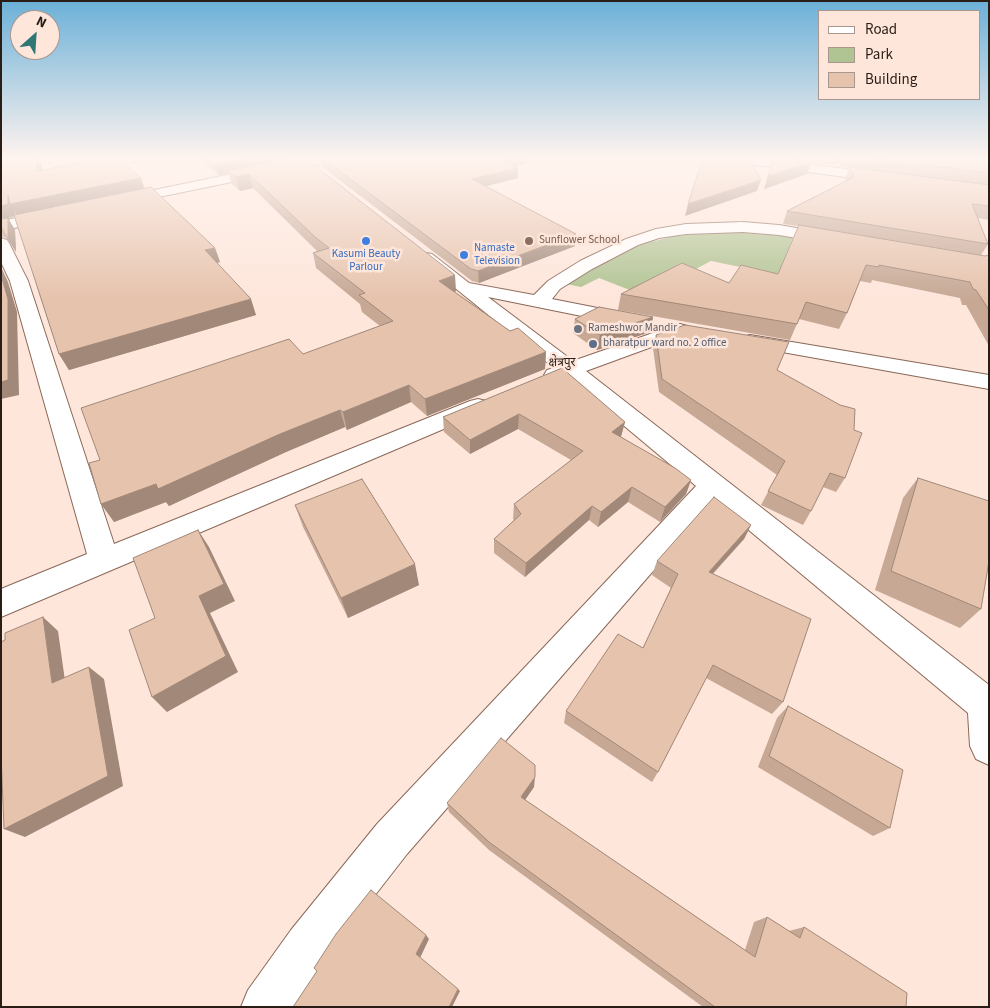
<!DOCTYPE html>
<meta charset="utf-8">
<style>
body{margin:0}
#map{position:relative;width:990px;height:1008px;overflow:hidden;background:#fee6db;font-family:"Source Sans 3",sans-serif}
canvas{display:block}
.frame{position:absolute;inset:0;border:2px solid #2a1d16;pointer-events:none}
.legend{position:absolute;left:818px;top:10px;width:162px;height:90px;box-sizing:border-box;background:#fee6db;border:1px solid #a9968c;margin:0;padding:6px 9px;list-style:none;font-size:15px;color:#2a1d16}
.legend li{display:flex;align-items:center;gap:10px;height:25px}
.legend b{width:25px;border:1px solid #a9968c}
.north{position:absolute;left:10px;top:10px;width:50px;height:50px;box-sizing:border-box;background:#fee6db;border:1px solid #a9968c;border-radius:50%;rotate:26deg;font-size:14px;font-weight:700;line-height:20px;text-align:center;color:#2a1d16}
.north::after{content:'';display:block;margin:auto;width:18px;height:22px;background:#2e7775;clip-path:polygon(50% 0,100% 100%,50% 72%,0 100%)}
</style>
<div id="map">
<canvas width="990" height="1008"></canvas>
<div class="frame"></div>
<ul class="legend">
<li><b style="height:6px;background:#fff"></b>Road</li>
<li><b style="height:14px;background:#b0c392"></b>Park</li>
<li><b style="height:14px;background:#e6c3ad"></b>Building</li>
</ul>
<div class="north">N</div>
</div>
<script>
const context = document.querySelector('canvas').getContext('2d');
context.lineJoin = 'round';
function paint(path, color) { context.fillStyle = color; context.fill(path, 'evenodd'); }
const toPath = rows => new Path2D(rows.map(r => 'M' + r).join(''));
function strokePath(path, color, width, dash) { context.strokeStyle = color; context.lineWidth = width; context.lineCap = dash ? 'butt' : 'round'; context.setLineDash(dash || []); context.stroke(path); }
function drawText(font, color, halo, rows, align = 'center') {
  context.font = font + ' "Source Sans 3","Noto Sans Devanagari",sans-serif'; context.lineWidth = 5; context.setLineDash([]); context.textBaseline = 'middle'; context.strokeStyle = halo; context.fillStyle = color; for (const [text, x, y, turn = 0] of rows) {
    context.save(); context.translate(x, y); context.rotate((+turn || 0) * Math.PI / 180); context.textAlign = isNaN(turn) ? turn : align; if (halo) context.strokeText(text, 0, 0); context.fillText(text, 0, 0); context.restore();
  }
}
paint(toPath([
 [735,230,793,237,779,275,711,261,645,296,599,278,581,287,566,284,629,247,675,236]
]), '#b0c392');
const minor = toPath([
 [309,158,335,158,329,162,120,205,115,204,113,201,115,198,120,197,309,158],
 [728,158,765,158,883,174,890,178,883,182,734,162,728,158],
 [54,210,59,212,62,215,59,218,1,231,1,221,54,210],
 [743,222,779,225,832,234,838,236,840,239,838,242,832,244,779,235,743,232,686,234,659,238,638,245,592,269,560,289,552,299,633,315,636,319,633,323,626,325,488,297,573,361,673,326,680,324,687,326,690,330,687,334,586,371,989,685,989,765,976,759,970,746,968,713,714,501,407,854,323,962,294,1007,241,1007,248,990,291,930,377,824,696,486,567,378,555,382,547,380,544,375,547,370,554,368,418,258,420,254,426,253,432,254,469,283,534,295,548,281,580,261,626,239,656,229,686,224,743,222],
 [1,238,7,240,9,243,28,281,114,544,470,401,478,399,486,401,490,406,486,411,1,617,1,589,87,554,10,281,1,262,1,238],
 [750,335,989,375,989,389,743,345,740,341,743,337,750,335]
]);
strokePath(minor, '#8a6858', 2);
paint(minor, '#fff');
paint(toPath([
 [1,158,41,158,42,170,145,188,215,248,220,262,217,263,256,315,69,370,59,354,14,216,8,218,15,230,16,252,7,238,1,236],
 [198,158,305,158,456,291,455,292,510,331,546,352,545,369,427,416,411,402,347,430,345,427,286,452,169,506,166,502,114,522,100,460,303,354,380,326,362,312,360,304,316,268,313,253,317,251,253,188,240,191,232,184,228,173,219,175],
 [320,158,529,158,529,163,515,166,518,178,485,186,576,234,575,246,479,283,472,281,321,166],
 [773,158,989,158,989,220,978,218,988,244,981,255,985,256,989,255,989,346,966,305,962,305,960,298,872,280,871,283,860,281,847,313,839,329,799,319,790,340,618,310,621,294,729,283,778,274,799,226,783,224,787,211,846,181,845,179,850,167,840,166,838,163,832,165,811,162,807,174,764,189],
 [653,317,650,332,597,350,573,333,575,319],
 [656,335,777,370,845,478,836,492,823,487,811,511,803,525,761,505,777,475,659,392,653,348],
 [562,368,625,422,621,437,691,480,686,494,660,522,628,502,598,527,589,520,525,577,494,553,494,539,514,520,513,519,514,504,571,460,518,429,470,454,444,432,443,417],
 [918,478,981,609,960,628,875,590,903,498],
 [295,505,419,585,348,618,303,527],
 [751,525,744,539,713,574,783,702,772,714,706,678,658,772,652,782,564,723,566,711,643,648,671,588,652,575,657,561],
 [788,706,890,828,873,836,758,767,777,718],
 [534,787,525,800,745,950,754,922,767,917,789,931,804,927,906,1007,703,1007,489,850,449,812,447,803]
]), '#c6a895');
paint(toPath([
 [36,158,41,158,43,183,37,171],
 [249,158,294,158,227,171,228,173,219,175,216,165],
 [508,158,529,158,529,163,501,170,501,160],
 [835,158,840,158,838,163,832,165],
 [811,162,807,174,764,189,768,176],
 [518,168,518,178,472,190,472,179],
 [249,174,253,188,240,191,236,177],
 [141,178,145,190,17,216,15,211,15,216,8,218,15,230,16,252,8,239,1,219,1,206,8,195],
 [761,180,757,191,685,216,688,204],
 [576,234,575,246,479,283,478,271],
 [215,248,220,262,211,265,205,250],
 [1,267,8,282,17,312,19,395,1,399],
 [455,275,456,291,440,297,439,281],
 [251,299,256,315,69,370,59,354],
 [653,317,650,332,597,350,600,335],
 [546,352,545,369,427,416,425,399],
 [409,385,411,402,347,430,343,412],
 [340,410,345,427,286,452,169,506,166,502,114,522,101,504,280,434],
 [519,414,518,429,470,454,470,440],
 [625,422,621,436,609,447,612,432],
 [691,480,686,494,660,522,665,507],
 [632,487,628,502,598,527,601,512],
 [592,506,589,520,525,577,526,563],
 [751,525,744,539,702,585,709,572],
 [198,530,209,547,235,601,210,613,238,672,167,712,152,697],
 [415,564,419,585,348,618,341,598],
 [43,617,58,631,67,695,52,683],
 [89,667,104,679,123,786,25,837,4,829],
 [535,777,534,787,520,807,521,797],
 [426,935,429,939,420,958,416,954],
 [458,989,460,991,452,1007,449,1007]
]), '#a18879');
const building = toPath([
 [1,158,36,158,37,171,103,158,119,158,141,178,10,204,8,195,8,204,1,206,1,158],
 [208,158,249,158,216,165,208,158],
 [289,158,305,158,455,275,439,281,510,331,518,328,546,352,425,399,409,385,343,412,340,410,280,434,158,489,156,484,101,504,89,463,100,460,81,408,289,339,303,354,393,321,359,295,365,293,313,253,329,248,315,237,249,174,236,177,227,171,289,158],
 [322,158,508,158,501,160,518,168,472,179,576,234,478,271,471,269,322,158],
 [703,158,750,158,761,180,688,204,703,158],
 [773,158,784,158,811,162,768,176,773,158],
 [872,158,989,158,989,173,872,158],
 [850,167,989,185,989,206,972,204,988,244,787,211,854,177,850,167],
 [151,187,215,248,205,250,251,299,59,354,14,215,151,187],
 [8,218,8,239,1,227,1,219,8,218],
 [799,225,985,256,989,255,989,310,976,290,973,289,970,282,879,265,879,267,866,265,847,313,806,302,797,324,621,294,682,263,729,283,741,265,778,274,799,225],
 [1,275,8,299,8,380,1,382,1,275],
 [599,307,653,317,600,335,575,319,599,307],
 [685,325,789,342,777,370,840,405,855,409,854,430,862,433,845,478,830,473,811,511,768,491,785,461,662,379,656,335,685,325],
 [562,368,625,422,612,432,675,468,691,480,665,507,632,487,601,512,592,506,526,563,494,539,521,514,514,504,583,451,519,414,470,440,443,417,562,368],
 [918,478,989,501,989,561,981,609,891,571,918,478],
 [362,479,415,564,341,598,295,505,362,479],
 [714,497,751,525,709,572,811,619,783,702,713,665,658,772,566,711,618,634,643,648,678,574,657,561,714,497],
 [198,530,224,584,199,596,226,656,152,697,129,630,155,618,133,558,198,530],
 [43,617,52,683,89,667,108,776,4,829,1,753,1,642,5,640,5,633,43,617],
 [788,706,903,770,890,828,769,756,788,706],
 [501,738,535,765,535,777,521,797,755,957,767,917,800,938,804,927,907,993,906,1007,715,1007,489,842,447,803,501,738],
 [371,890,426,935,416,954,458,989,449,1007,293,1007,317,971,314,968,336,934,371,890]
]);
paint(building, '#e6c3ad');
strokePath(building, '#a18879', 1);
const sky = context.createLinearGradient(0, 0, 0, 299);
sky.addColorStop(0, '#6bb0d8');
sky.addColorStop(0.53, '#fff4ef');
sky.addColorStop(1, '#fff4ef00');
context.fillStyle = sky;
context.fillRect(0, 0, 990, 299);
for (const [x, y, r, color] of [
 [366,241,5,"#3f7fe0"],
 [529,241,5,"#8d6e63"],
 [464,255,5,"#3f7fe0"],
 [578,329,5,"#6b7280"],
 [593,344,5,"#5c6f8a"]
]) { const dot = new Path2D(); dot.arc(x, y, r, 0, 2 * Math.PI); context.fillStyle = color; context.fill(dot); strokePath(dot, '#fee6db', 2); }
drawText('11px', '#785e54', '#fee6db', [
 ["Sunflower School",539,241]
], 'left');
drawText('11px', '#366cbe', '#fee6db', [
 ["Namaste",474,249],
 ["Television",474,262],
 ["Kasumi Beauty",366,255,"center"],
 ["Parlour",366,268,"center"]
], 'left');
drawText('11px', '#5b616d', '#fee6db', [
 ["Rameshwor Mandir",588,329]
], 'left');
drawText('11px', '#4e5e75', '#fee6db', [
 ["bharatpur ward no. 2 office",603,344]
], 'left');
drawText('12px', '#2a1d16', '#fee6db', [
 ["क्षेत्रपुर",562,363]
]);
</script>
